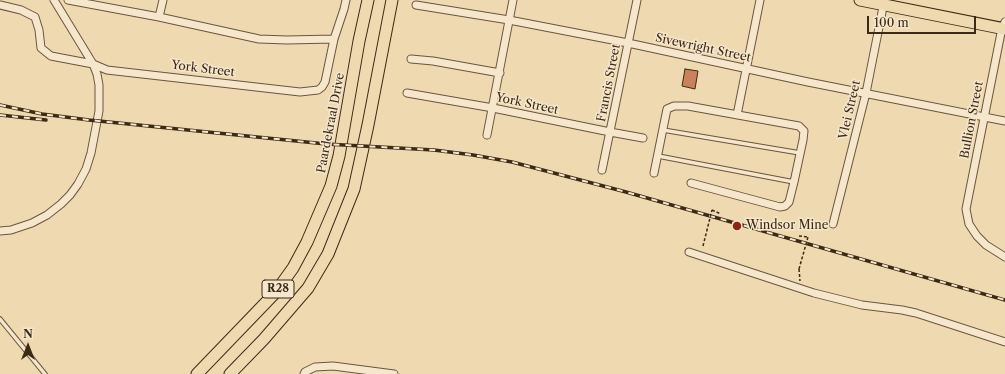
<!DOCTYPE html>
<style>
body{margin:0}
#map{position:relative;width:1005px;height:374px;overflow:hidden;background:#efd9b1;font-family:"Libre Caslon Text",serif}
canvas{display:block}
.north{position:absolute;left:8px;top:326px;width:40px;height:40px;-webkit-text-stroke:3px #f5e6cc;paint-order:stroke;rotate:0deg;font-size:11px;font-weight:700;line-height:16px;text-align:center;color:#3d2a15}
.north::after{content:'';display:block;margin:auto;width:14px;height:18px;background:#3d2a15;clip-path:polygon(50% 0,100% 100%,50% 72%,0 100%)}
.scale{position:absolute;left:867px;top:16px;width:109px;height:18px;box-sizing:border-box;border:2px solid #3d2a15;border-top:0;padding-left:5px;font-size:12px;line-height:14px;white-space:nowrap;color:#3d2a15;-webkit-text-stroke:3px #f5e6cc;paint-order:stroke}
</style>
<div id="map">
<canvas width="1005" height="374"></canvas>
<div class="north">N</div>
<div class="scale">100 m</div>
</div>
<script>
const context = document.querySelector('canvas').getContext('2d');
context.lineJoin = 'round';
function paint(path, color) { context.fillStyle = color; context.fill(path, 'evenodd'); }
const toPath = rows => new Path2D(rows.map(r => 'M' + r).join(''));
function strokePath(path, color, width, dash) { context.strokeStyle = color; context.lineWidth = width; context.lineCap = dash ? 'butt' : 'round'; context.setLineDash(dash || []); context.stroke(path); }
function drawText(font, color, halo, rows, align = 'center') {
  context.font = font + ' "Libre Caslon Text",serif'; context.lineWidth = 3; context.setLineDash([]); context.textBaseline = 'middle'; context.strokeStyle = halo; context.fillStyle = color; for (const [text, x, y, turn = 0] of rows) {
    context.save(); context.translate(x, y); context.rotate((+turn || 0) * Math.PI / 180); context.textAlign = isNaN(turn) ? turn : align; if (halo) context.strokeText(text, 0, 0); context.fillText(text, 0, 0); context.restore();
  }
}
const building = toPath([
 [685,69,698,71,695,89,682,86,685,69]
]);
paint(building, '#ca825c');
strokePath(building, '#3d2a15', 1);
const lane = toPath([
 [663,130,800,153],
 [658,156,794,182],
 [0,319,45,374]
]);
const street = toPath([
 [68,0,159,17,259,39,287,40,334,39],
 [0,5,21,10,35,17,39,30,41,48,51,56,93,64,107,70,300,92,318,90,322,87,325,82,334,39,344,9,346,0],
 [416,5,509,20,628,43,808,82,1005,121],
 [159,17,163,0],
 [1005,22,1002,28,966,209,969,224,977,236,986,245,1005,257],
 [411,59,433,61,500,73],
 [407,93,493,108,610,132,643,138],
 [737,115,760,0],
 [487,135,513,0],
 [602,170,637,0],
 [654,173,667,109,674,106,688,106,799,126,804,131,803,140,794,182,789,202,785,206,780,207,691,183],
 [833,224,866,93,884,2],
 [0,231,11,230,32,223,47,215,61,204,70,195,78,184,86,169,91,153,99,111,99,85,97,74,93,64,54,0],
 [689,252,814,293,862,305,902,310,916,313,1005,342],
 [304,374,305,372,315,367,333,366,394,374]
]);
const primary = toPath([
 [860,0,1005,29],
 [197,374,275,293,293,268,307,242,331,186,339,156,359,41,368,0],
 [230,374,264,339,308,288,328,254,354,189,368,125,392,0]
]);
strokePath(lane, '#6a563c', 5.5);
strokePath(street, '#6a563c', 9);
strokePath(primary, '#3d2a15', 13);
strokePath(toPath([
 [712,210,721,214],
 [799,236,808,237],
 [799,269,800,281]
]), '#3d2a15', 1.5, [3, 2]);
strokePath(lane, '#f5e6cc', 3.5);
strokePath(street, '#f5e6cc', 7);
strokePath(primary, '#efd9b1', 11);
const rail = toPath([
 [0,105,42,114,89,120,326,144,434,150,473,155,512,162,626,192,1005,300],
 [0,115,46,120]
]);
strokePath(rail, '#3d2a15', 3.5);
strokePath(rail, '#f5e6cc', 2, [6]);
strokePath(toPath([
 [703,246,712,210],
 [799,269,808,237]
]), '#3d2a15', 1.5, [3, 2]);
for (const [x, y, r, color] of [
 [737,226,5,"#8f2418"]
]) { const dot = new Path2D(); dot.arc(x, y, r, 0, 2 * Math.PI); context.fillStyle = color; context.fill(dot); strokePath(dot, '#f5e6cc', 1.5); }
for (const [x, y, w] of [
 [278,289,32]
]) { const box = new Path2D(); box.roundRect(x - w / 2, y - 9, w, 18, 3); context.fillStyle = '#f5e6cc'; context.fill(box); strokePath(box, '#3d2a15', 1); }
drawText('bold 11px', '#3d2a15', null, [
 ["R28",278,289]
]);
drawText('12px', '#3d2a15', '#f5e6cc', [
 ["Sivewright Street",703,48,12],
 ["York Street",203,69,7],
 ["Francis Street",609,83,-79],
 ["York Street",527,104,12],
 ["Vlei Street",850,110,-77],
 ["Bullion Street",972,120,-79],
 ["Paardekraal Drive",331,123,-79]
]);
drawText('12px', '#3d2a15', '#f5e6cc', [
 ["Windsor Mine",746,226]
], 'left');
</script>
